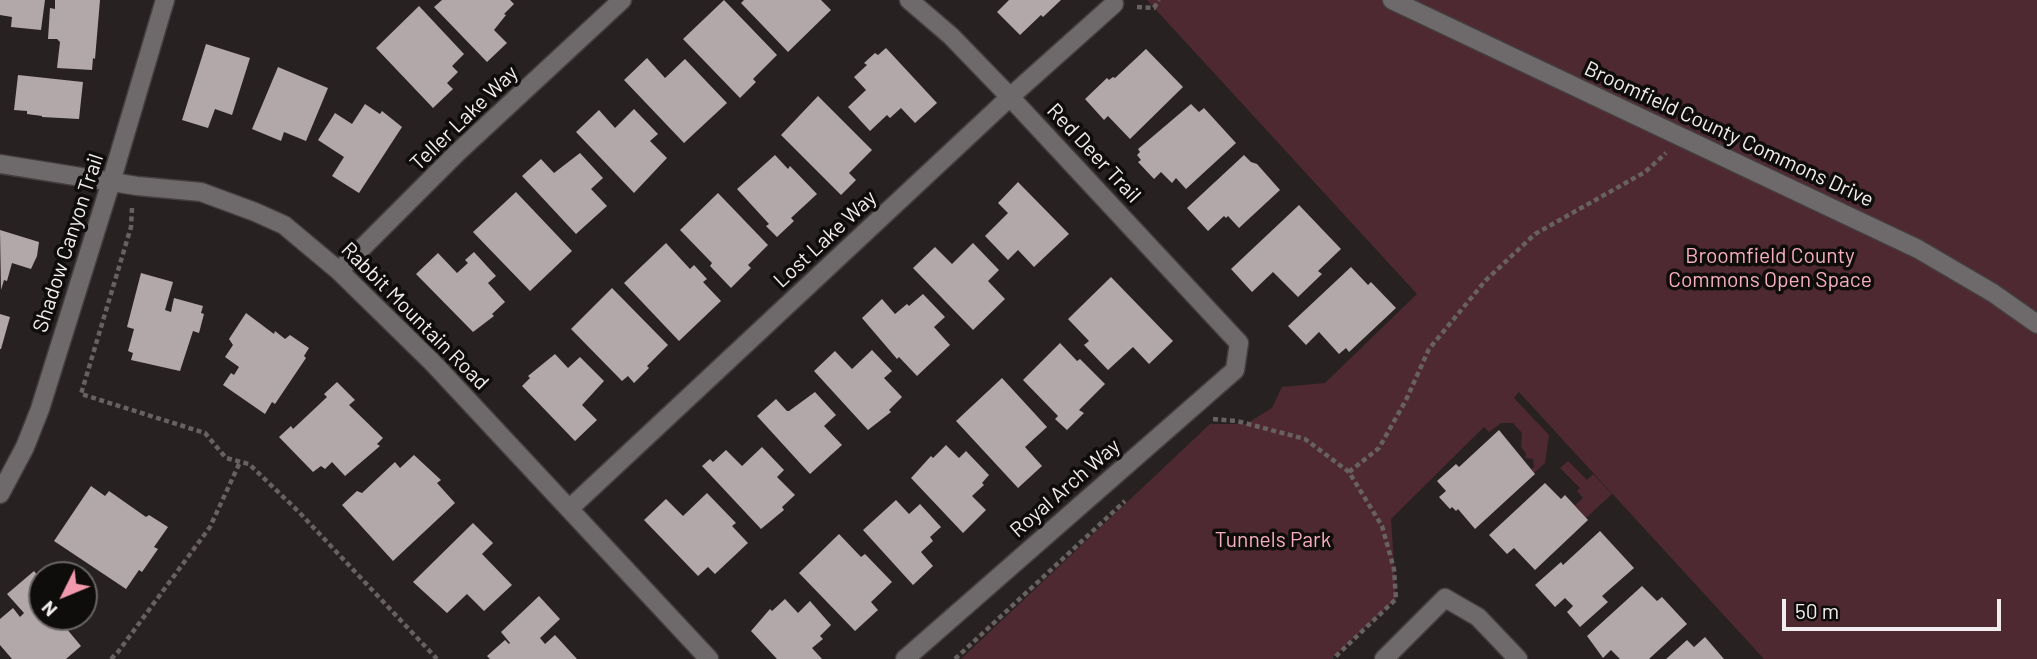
<!DOCTYPE html>
<style>
body{margin:0}
#map{position:relative;width:2037px;height:659px;overflow:hidden;background:#282122;font-family:Barlow,sans-serif}
canvas{display:block}
.north{position:absolute;left:28px;top:561px;width:70px;height:70px;box-sizing:border-box;background:#0f0c0c;border:2px solid #6a6666;border-radius:50%;rotate:227deg;font-size:19px;font-weight:700;line-height:28px;text-align:center;color:#f2edee}
.north::after{content:'';display:block;margin:auto;width:24px;height:32px;background:#f29aad;clip-path:polygon(50% 0,100% 100%,50% 72%,0 100%)}
.scale{position:absolute;left:1782px;top:599px;width:219px;height:32px;box-sizing:border-box;border:4px solid #f2edee;border-top:0;padding-left:9px;font-size:21px;line-height:24px;white-space:nowrap;color:#f2edee;-webkit-text-stroke:5px #0f0c0c;paint-order:stroke}
</style>
<div id="map">
<canvas width="2037" height="659"></canvas>
<div class="north">N</div>
<div class="scale">50 m</div>
</div>
<script>
const context = document.querySelector('canvas').getContext('2d');
context.lineJoin = 'round';
function paint(path, color) { context.fillStyle = color; context.fill(path, 'evenodd'); }
const toPath = rows => new Path2D(rows.map(r => 'M' + r).join(''));
function strokePath(path, color, width, dash) { context.strokeStyle = color; context.lineWidth = width; context.lineCap = dash ? 'butt' : 'round'; context.setLineDash(dash || []); context.stroke(path); }
function drawText(font, color, halo, rows, align = 'center') {
  context.font = font + ' Barlow,sans-serif'; context.lineWidth = 7; context.setLineDash([]); context.textBaseline = 'middle'; context.strokeStyle = halo; context.fillStyle = color; for (const [text, x, y, turn = 0] of rows) {
    context.save(); context.translate(x, y); context.rotate((+turn || 0) * Math.PI / 180); context.textAlign = isNaN(turn) ? turn : align; if (halo) context.strokeText(text, 0, 0); context.fillText(text, 0, 0); context.restore();
  }
}
paint(toPath([
 [1147,0,2037,0,2037,659,1764,659,1519,392,1514,398,1549,435,1545,463,1534,473,1531,470,1534,467,1533,459,1525,458,1526,454,1521,447,1522,433,1513,423,1501,423,1489,432,1484,427,1391,519,1396,599,1331,659,961,659,1210,424,1246,424,1272,408,1282,387,1325,383,1417,294],
 [1568,461,1587,480,1593,474,1612,494,1586,518,1575,505,1583,498,1577,491,1580,488,1560,468]
]), '#4f2932');
paint(toPath([
 [0,0,45,0,41,30,11,27,12,17,0,15],
 [55,0,100,0,95,59,93,58,92,70,57,68,60,42,57,39,48,39,50,8,55,9],
 [442,0,510,0,514,4,504,14,506,15,494,30,507,43,487,62,434,7],
 [724,0,777,55,753,79,756,82,740,98,683,39],
 [744,0,821,0,831,10,788,52,741,3],
 [1009,0,1061,0,1043,17,1041,15,1020,35,997,12],
 [419,6,464,54,452,66,458,72,447,83,453,89,433,108,376,48],
 [206,44,250,58,232,115,215,109,208,128,182,120],
 [886,48,937,103,915,123,901,108,890,118,887,115,870,131,848,107,866,90,854,77,867,65,864,63,875,53,878,55],
 [1146,49,1183,87,1130,139,1108,116,1104,120,1085,99,1107,78,1109,80,1113,77,1115,78],
 [647,58,665,78,685,59,727,103,684,143,624,80],
 [278,67,328,88,306,141,284,132,281,141,252,129],
 [18,75,83,82,79,119,42,117,42,116,27,114,27,111,14,110],
 [818,96,872,150,849,173,856,180,841,195,781,135],
 [365,104,380,114,382,111,402,127,359,193,332,176,344,157,318,140,335,113,352,124],
 [1191,104,1199,112,1204,108,1236,143,1186,189,1176,178,1172,183,1161,172,1154,179,1138,162,1141,160,1137,155,1140,152,1138,149],
 [634,109,658,134,650,141,667,158,634,193,576,132,599,110,615,128],
 [580,153,603,178,591,189,607,206,576,234,522,176,541,159,554,173],
 [775,155,788,169,790,166,817,194,791,218,794,221,777,237,766,226,769,224,737,189],
 [1244,155,1251,162,1257,164,1280,190,1239,228,1228,216,1226,218,1224,216,1208,231,1187,208],
 [1018,182,1069,234,1034,267,1018,250,1008,260,985,236,1008,213,998,203],
 [516,192,572,251,530,291,473,232],
 [718,193,768,245,748,265,751,268,731,288,710,266,712,263,680,230],
 [1299,205,1341,249,1318,271,1322,274,1298,297,1273,272,1252,292,1231,269],
 [0,230,39,242,37,256,31,269,12,263,7,281,4,280,1,290],
 [666,243,690,269,694,265,707,279,703,282,721,301,679,341,624,283],
 [973,243,999,270,988,281,1005,299,973,330,913,268,935,247,952,264],
 [474,252,496,276,488,283,505,302,492,314,494,316,473,332,416,274,438,253,457,273,468,263,465,260],
 [1351,267,1368,285,1371,282,1396,308,1349,352,1346,348,1339,354,1319,332,1306,345,1288,326],
 [141,273,173,282,165,310,171,312,174,298,203,306,201,313,204,314,199,333,193,331,180,371,131,360,133,353,128,351,134,329,127,327],
 [1111,277,1173,341,1149,364,1133,347,1108,370,1084,345,1089,341,1068,319],
 [612,288,668,345,647,366,649,368,634,383,628,376,622,381,571,329],
 [923,294,945,317,934,327,950,345,917,376,899,357,897,359,862,318,882,299,895,314,907,304,909,306],
 [246,313,274,334,275,331,285,339,290,335,309,348,304,356,306,358,275,404,272,402,265,414,223,385,231,373,234,375,239,367,225,357,233,345,229,339],
 [0,314,10,317,1,349,0,349],
 [1060,343,1077,361,1080,359,1105,384,1079,410,1084,413,1067,430,1055,419,1058,416,1023,380],
 [872,350,892,371,884,378,902,397,889,410,891,412,868,430,814,371,835,351,852,369],
 [555,354,568,368,580,357,604,381,582,405,597,420,575,441,522,386,530,378,528,376],
 [1002,378,1047,427,1025,447,1042,466,1018,488,956,421],
 [337,382,355,400,349,405,383,438,377,444,380,446,345,476,332,462,325,469,321,466,313,472,279,437,291,426,293,429,327,397,324,394],
 [815,392,836,415,824,426,842,445,810,474,757,416,776,399,787,411,789,411],
 [1499,430,1535,474,1475,529,1458,509,1456,511,1452,507,1450,509,1439,497,1446,491,1437,481,1456,464,1459,467],
 [946,445,959,458,966,451,989,475,982,483,984,485,972,496,986,510,963,533,911,478,931,456,933,458],
 [762,447,784,470,777,477,795,495,782,507,784,510,761,529,702,466,710,459,713,462,726,450,742,466],
 [414,455,441,480,437,483,455,503,393,561,342,505,357,491,362,493,395,462,400,468],
 [1545,483,1561,499,1565,495,1588,520,1535,570,1514,548,1507,554,1489,535],
 [91,486,105,496,109,491,146,517,149,515,168,527,154,547,158,549,142,572,139,570,126,589,54,541],
 [707,493,736,523,732,526,748,543,715,574,708,567,698,576,644,520,666,499,683,516],
 [896,500,909,514,920,504,941,527,930,537,933,541,921,552,933,566,913,585,863,530],
 [473,523,493,543,482,554,512,585,484,611,467,594,447,613,413,582],
 [1600,531,1634,568,1602,596,1608,602,1580,627,1567,612,1573,606,1565,598,1555,607,1535,585,1561,562,1563,565],
 [839,534,861,557,865,554,892,582,871,602,878,610,855,631,799,573],
 [34,571,42,581,42,617,68,617,61,622,81,646,66,659,12,659,0,645,0,619,13,608,20,617,24,613,7,594],
 [1642,586,1657,601,1662,597,1687,624,1649,659,1620,659,1611,650,1603,658,1587,636],
 [539,596,560,619,540,638,545,644,555,635,577,659,490,659,487,656,505,640,509,644,510,643,501,632],
 [785,599,798,613,810,601,831,625,820,636,823,639,812,648,822,659,777,659,751,631,770,609,772,611],
 [1705,637,1724,659,1666,659,1687,640,1694,647]
]), '#b2a8aa');
const street = toPath([
 [1392,0,1918,249,1993,293,2037,324],
 [0,164,137,186,201,192,255,212,284,225,339,271,433,363,709,659],
 [339,271,457,153,622,0],
 [0,494,25,447,40,409,111,182,165,0],
 [569,509,1010,97,1114,4],
 [905,659,1235,370,1239,343,1010,97,951,36,909,0],
 [1384,659,1445,598,1478,617,1518,659]
]);
strokePath(street, '#443e3f', 21);
strokePath(toPath([
 [1137,7,1154,8,1159,0],
 [132,208,131,227,81,394,205,433,226,458,249,464,298,511,437,659],
 [1213,419,1237,421,1305,439,1349,472,1382,526,1394,569,1396,599,1333,659],
 [1349,472,1379,448,1406,400,1429,349,1486,280,1535,234,1645,172,1666,153],
 [111,659,118,652,210,527,240,462],
 [955,659,1125,501]
]), '#676162', 4.5, [5, 3.5]);
strokePath(street, '#6e6a6b', 18);
drawText('21px', '#f2edee', '#0f0c0c', [
 ["Teller Lake Way",464,118,-44],
 ["Broomfield County Commons Drive",1729,134,25],
 ["Red Deer Trail",1094,153,47],
 ["Lost Lake Way",825,239,-43],
 ["Shadow Canyon Trail",68,243,-72],
 ["Rabbit Mountain Road",415,316,45],
 ["Royal Arch Way",1065,488,-41]
]);
drawText('21px', '#f6afbd', '#0f0c0c', [
 ["Broomfield County",1770,256],
 ["Commons Open Space",1770,280],
 ["Tunnels Park",1273,540]
]);
</script>
